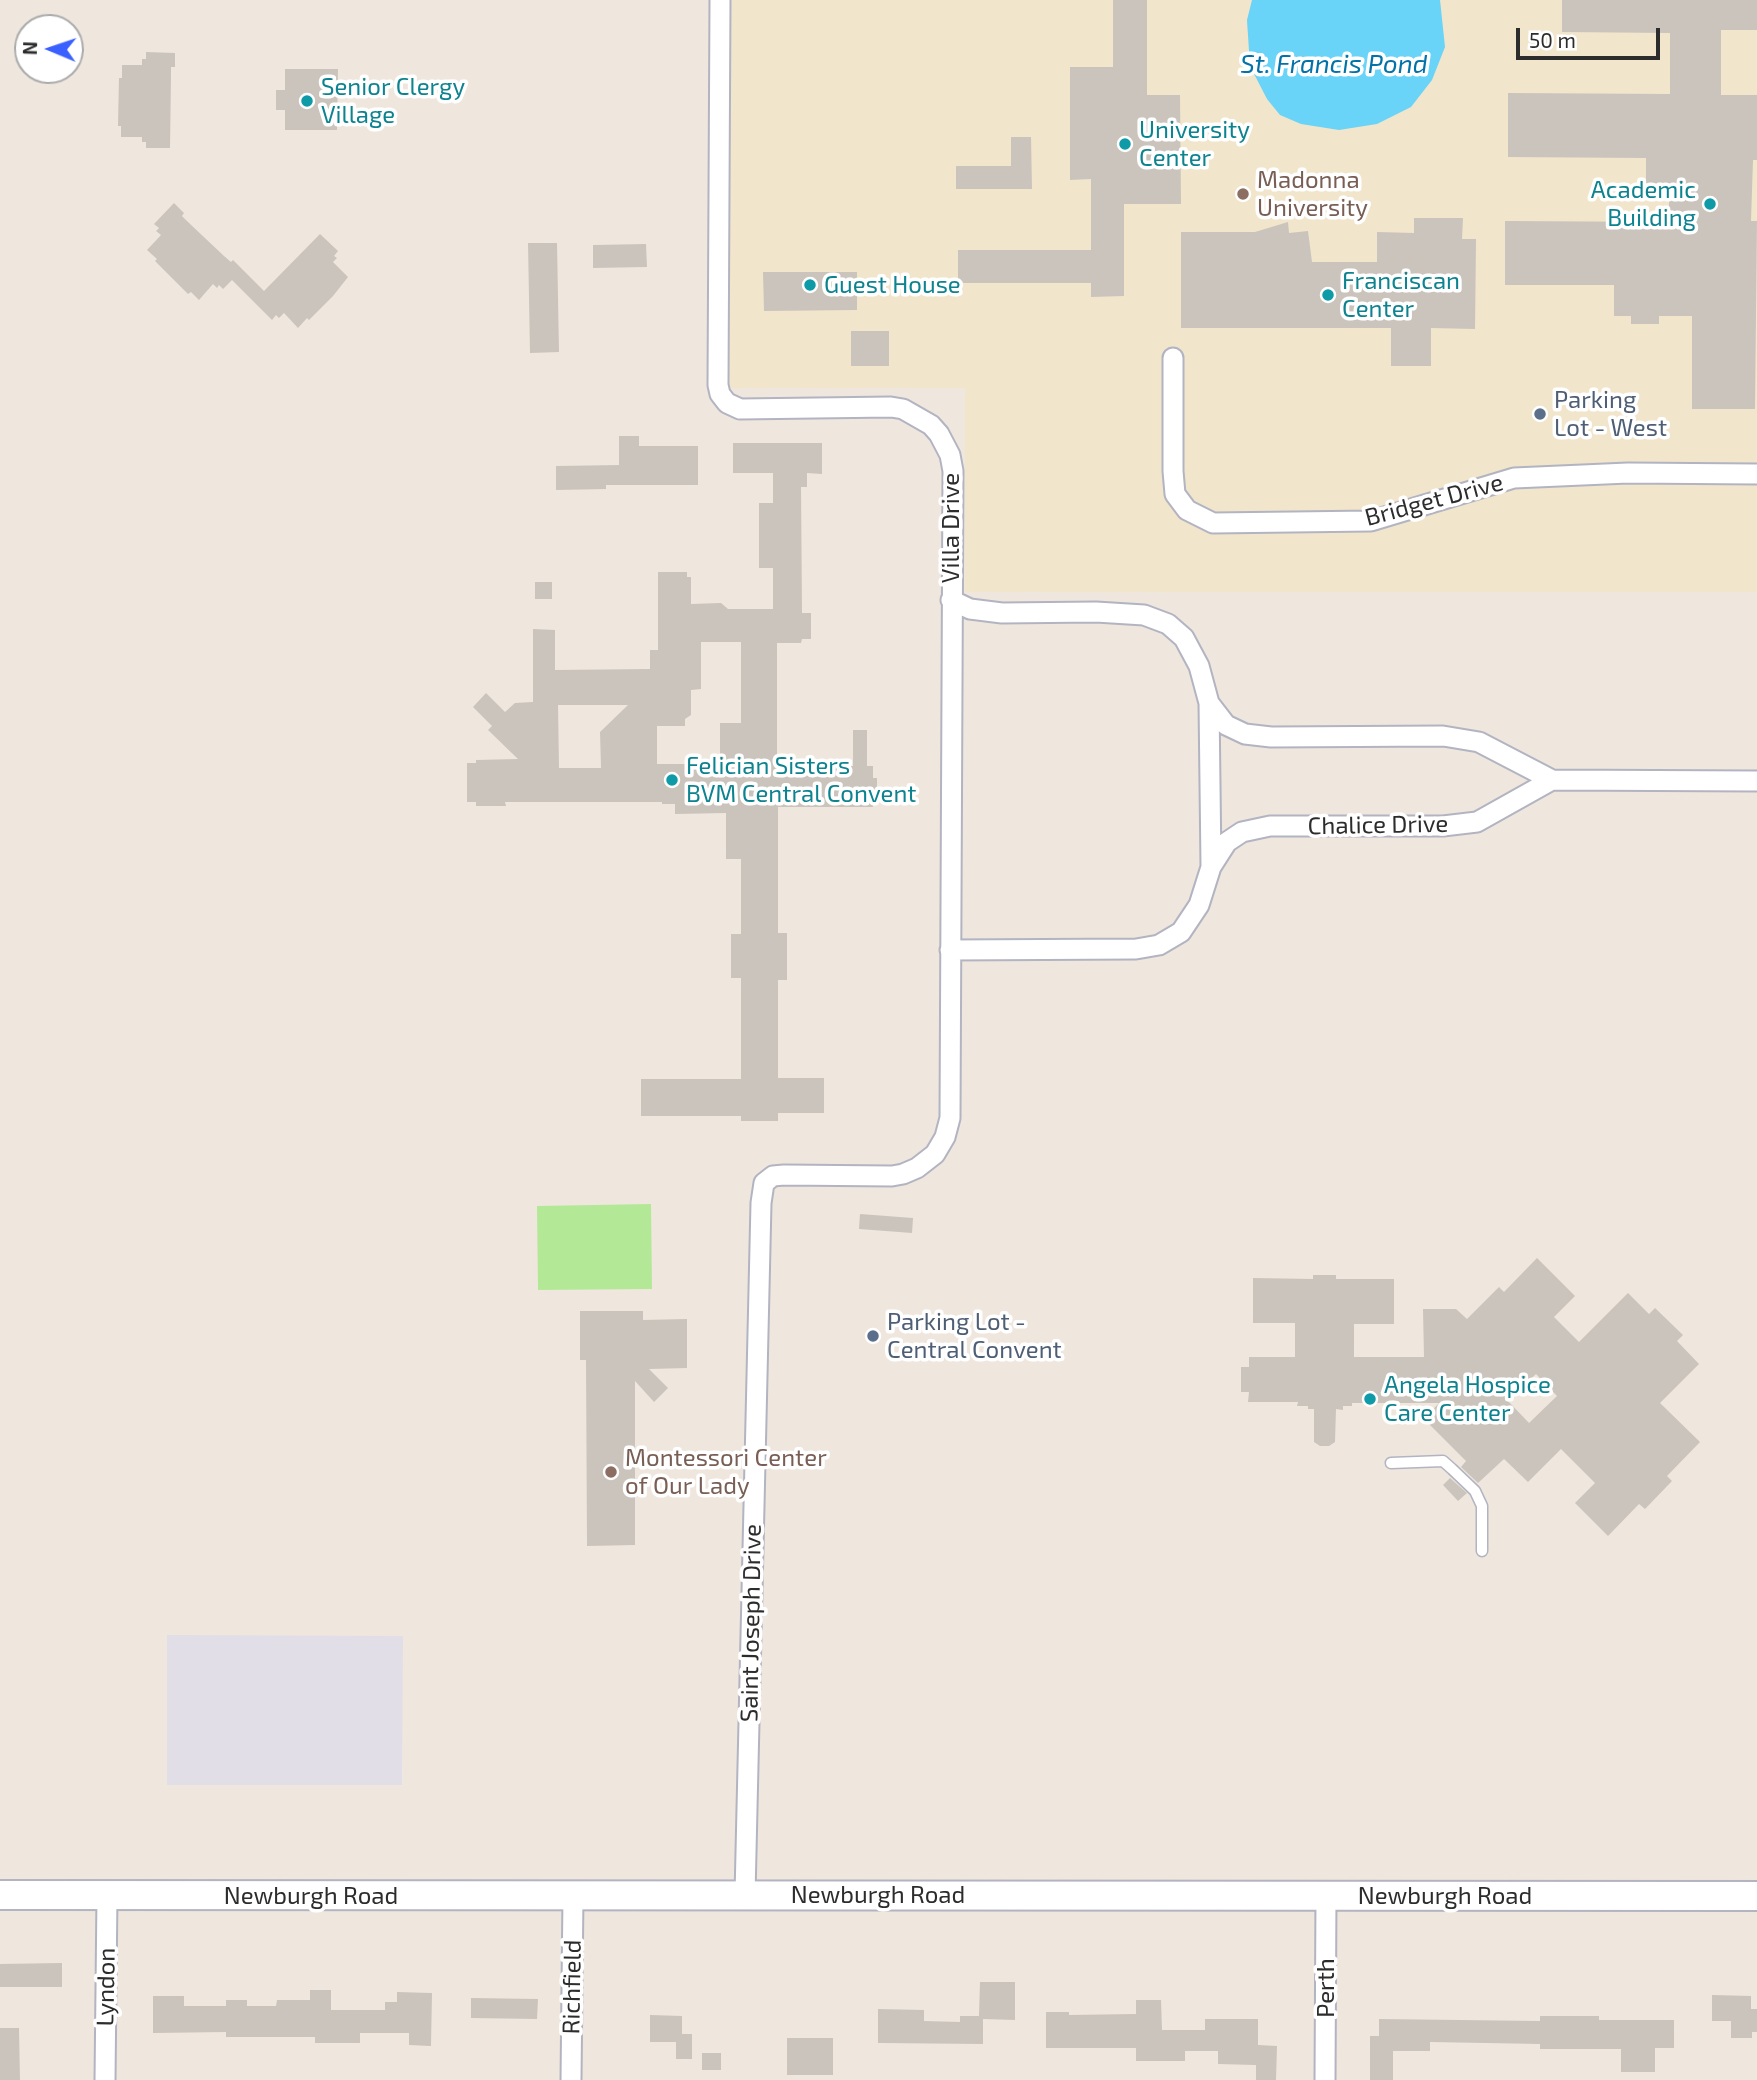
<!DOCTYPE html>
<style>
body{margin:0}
#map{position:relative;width:1757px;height:2080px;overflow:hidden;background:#efe7de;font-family:"Exo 2",sans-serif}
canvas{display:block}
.north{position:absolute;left:14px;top:14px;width:70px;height:70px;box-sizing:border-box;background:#fff;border:2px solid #ababab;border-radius:50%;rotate:272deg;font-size:19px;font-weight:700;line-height:28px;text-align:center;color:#2c2c2c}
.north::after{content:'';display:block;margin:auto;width:24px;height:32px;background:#3a61ff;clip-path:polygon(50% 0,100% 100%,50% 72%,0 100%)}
.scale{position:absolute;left:1516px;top:28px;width:144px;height:32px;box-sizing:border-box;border:4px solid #2c2c2c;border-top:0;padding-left:9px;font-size:21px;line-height:24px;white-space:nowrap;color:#2c2c2c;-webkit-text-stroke:5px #fff;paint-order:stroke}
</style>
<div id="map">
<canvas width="1757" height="2080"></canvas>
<div class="north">N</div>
<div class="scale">50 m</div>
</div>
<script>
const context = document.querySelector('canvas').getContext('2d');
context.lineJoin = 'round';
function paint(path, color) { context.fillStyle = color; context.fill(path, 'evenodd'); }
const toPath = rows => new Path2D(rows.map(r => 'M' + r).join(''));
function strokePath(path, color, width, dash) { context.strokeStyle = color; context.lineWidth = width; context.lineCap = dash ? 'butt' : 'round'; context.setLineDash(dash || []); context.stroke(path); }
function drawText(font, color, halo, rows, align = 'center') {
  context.font = font + ' "Exo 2",sans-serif'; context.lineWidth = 7; context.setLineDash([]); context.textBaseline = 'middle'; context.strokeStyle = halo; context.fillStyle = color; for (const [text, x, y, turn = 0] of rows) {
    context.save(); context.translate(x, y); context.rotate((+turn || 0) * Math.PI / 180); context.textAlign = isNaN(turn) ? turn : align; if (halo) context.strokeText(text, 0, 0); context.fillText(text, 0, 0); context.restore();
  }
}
paint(toPath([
 [167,1635,403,1636,402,1785,167,1785]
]), '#e1dee7');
paint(toPath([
 [730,0,1757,0,1757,592,965,592,965,388,729,388]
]), '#f1e5cc');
paint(toPath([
 [651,1204,652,1289,538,1290,537,1206]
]), '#b3e996');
paint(toPath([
 [1252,0,1440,0,1445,47,1432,80,1411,107,1377,124,1339,130,1301,124,1280,115,1267,99,1250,66,1247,20]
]), '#69d3f8');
paint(toPath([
 [1113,0,1147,0,1147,95,1180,95,1181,204,1124,204,1124,296,1091,297,1091,283,958,283,958,250,1091,250,1091,179,1070,180,1070,67,1113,67],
 [1562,0,1757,0,1757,30,1721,30,1721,95,1757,95,1757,160,1753,160,1751,221,1757,221,1755,409,1692,409,1692,316,1659,316,1659,324,1631,324,1631,316,1614,316,1614,285,1505,285,1505,221,1669,222,1669,184,1646,184,1646,158,1508,157,1508,93,1670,94,1670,33,1562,32],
 [146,52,175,53,175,67,171,67,171,76,170,148,146,148,146,142,142,142,142,137,121,137,121,126,118,126,119,78,122,78,122,65,142,65,142,59,146,59],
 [285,69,338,69,337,130,285,130,285,110,276,110,276,90,285,90],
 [1011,137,1031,137,1032,189,956,189,956,166,1011,166],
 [174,203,184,213,182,216,188,222,224,256,231,262,233,260,264,291,320,234,338,251,334,256,337,258,333,262,348,277,333,296,309,320,307,318,298,328,284,313,279,318,276,315,272,320,232,280,223,289,219,285,217,288,213,284,199,300,191,292,188,294,155,261,157,259,147,250,161,235,156,231,159,228,154,224],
 [1414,218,1463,218,1462,239,1476,239,1475,329,1431,328,1431,366,1391,366,1391,328,1181,328,1181,232,1255,232,1288,222,1289,233,1308,231,1312,262,1377,262,1377,232,1414,233],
 [528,243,557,243,559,352,530,353],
 [646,244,647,267,593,268,593,245],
 [763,272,857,272,857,310,764,311],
 [851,331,889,331,889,366,851,366],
 [619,436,639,436,639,446,698,446,698,485,606,485,606,489,556,490,556,466,619,465],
 [733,443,822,443,822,474,807,473,807,487,801,487,802,613,811,613,811,639,802,639,801,643,777,643,777,767,853,766,853,730,867,730,867,766,873,766,873,778,877,778,877,795,873,795,873,807,778,807,778,933,787,933,787,980,778,980,778,1078,824,1078,824,1113,778,1113,778,1121,741,1121,741,1116,641,1116,641,1079,741,1079,741,978,731,978,731,934,741,934,741,859,726,859,726,813,675,814,675,804,662,804,662,802,505,802,506,806,476,806,476,802,467,802,467,763,476,763,476,760,518,759,488,730,492,726,473,707,486,693,505,712,515,703,533,702,533,629,555,630,555,670,650,669,650,650,658,650,658,572,687,572,687,577,691,577,691,604,721,603,728,609,773,609,773,568,759,568,759,503,773,503,773,473,733,473],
 [701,642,741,642,741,723,720,723,720,764,657,764,657,726,685,726,685,719,691,715,691,690,701,689],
 [558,705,628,705,600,732,601,768,559,768],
 [535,582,552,582,552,599,535,599],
 [860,1214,913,1218,912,1233,859,1229],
 [1537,1258,1575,1296,1554,1317,1579,1342,1628,1293,1649,1314,1655,1308,1683,1335,1677,1341,1699,1364,1660,1403,1700,1442,1667,1476,1672,1481,1645,1509,1639,1504,1608,1536,1575,1503,1595,1483,1561,1449,1528,1482,1504,1459,1478,1483,1461,1467,1466,1461,1424,1419,1439,1403,1352,1403,1352,1406,1343,1406,1343,1410,1336,1409,1335,1442,1329,1446,1320,1446,1314,1442,1314,1409,1308,1409,1308,1406,1297,1406,1298,1402,1248,1402,1249,1392,1241,1392,1241,1367,1249,1367,1249,1357,1295,1357,1295,1323,1253,1323,1253,1278,1313,1279,1313,1275,1336,1275,1336,1279,1394,1279,1394,1324,1354,1324,1354,1357,1424,1357,1423,1309,1456,1309,1467,1319,1499,1287,1504,1292],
 [1536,1374,1557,1396,1529,1423,1508,1401],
 [580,1311,643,1311,643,1320,687,1319,687,1368,649,1369,668,1388,654,1402,635,1381,635,1545,587,1546,586,1360,580,1360],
 [1450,1478,1467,1493,1458,1501,1443,1485],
 [62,1963,62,1987,0,1987,0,1964],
 [980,1982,1015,1982,1015,2020,983,2019,983,2044,878,2043,878,2009,924,2010,924,2021,960,2022,960,2016,979,2016],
 [310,1990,331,1990,331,2010,385,2010,385,2002,397,2002,397,1992,432,1993,431,2046,409,2045,409,2033,360,2033,360,2043,315,2043,315,2037,226,2037,226,2032,153,2033,153,1996,184,1996,184,2006,226,2006,226,2000,247,2000,247,2006,276,2006,277,2000,310,2000],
 [1712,1995,1751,1996,1751,2009,1757,2009,1757,2032,1752,2032,1752,2038,1731,2038,1731,2021,1712,2021],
 [471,1998,538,1999,537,2019,471,2018],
 [1136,2000,1161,2000,1162,2030,1205,2030,1205,2019,1258,2019,1258,2045,1277,2046,1276,2080,1256,2080,1256,2065,1218,2064,1218,2051,1185,2051,1185,2061,1136,2061,1136,2048,1046,2048,1046,2012,1069,2012,1069,2015,1136,2014],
 [650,2015,682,2016,682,2034,692,2034,692,2059,676,2059,676,2042,650,2042],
 [1540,2016,1599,2016,1599,2020,1674,2020,1674,2048,1655,2048,1655,2072,1621,2072,1621,2049,1540,2049,1540,2044,1430,2042,1430,2051,1393,2051,1393,2080,1370,2080,1370,2036,1379,2036,1379,2019,1540,2021],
 [0,2028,19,2028,20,2080,0,2080],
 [787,2038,833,2038,833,2075,787,2075],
 [702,2053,721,2053,721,2070,702,2070]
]), '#cac4bd');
const service = toPath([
 [1391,1463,1443,1461,1452,1469,1475,1491,1482,1506,1482,1551]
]);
const minor = toPath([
 [720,0,718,385,720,394,727,403,740,409,891,407,903,409,931,425,939,434,950,455,953,471,950,1118,945,1137,935,1154,917,1168,903,1174,892,1176,784,1175,773,1176,764,1183,761,1203,745,1895],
 [1173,358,1173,471,1175,494,1187,510,1213,523,1371,521,1514,478,1628,473,1757,474],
 [951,600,970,609,1002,613,1096,612,1144,615,1168,624,1184,638,1199,666,1209,703,1226,725,1245,734,1271,737,1443,736,1479,742,1552,780,1757,781],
 [1209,703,1211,866],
 [950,950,1136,949,1159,945,1181,932,1199,905,1211,867,1227,842,1242,832,1270,826,1443,826,1477,822,1552,780],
 [105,2080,107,1895],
 [571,2080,573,1895],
 [1325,2080,1326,1895]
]);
const secondary = toPath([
 [0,1895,1757,1896]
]);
strokePath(service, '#b2b4c1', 13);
strokePath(minor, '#b2b4c1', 23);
strokePath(secondary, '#b2b4c1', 32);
strokePath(service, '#fff', 10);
strokePath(minor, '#fff', 19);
strokePath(secondary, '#fff', 28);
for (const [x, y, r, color] of [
 [307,101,7,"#0f9aa8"],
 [1125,144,7,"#0f9aa8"],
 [1243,194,7,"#8d6e63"],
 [1710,204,7,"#0f9aa8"],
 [810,285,7,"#0f9aa8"],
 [1328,295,7,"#0f9aa8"],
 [1540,414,7,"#5c6f8a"],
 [672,780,7,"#0f9aa8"],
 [873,1336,7,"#5c6f8a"],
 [1370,1399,7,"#0f9aa8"],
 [611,1472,7,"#8d6e63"]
]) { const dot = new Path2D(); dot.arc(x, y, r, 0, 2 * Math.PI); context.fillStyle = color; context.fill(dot); strokePath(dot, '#fff', 2.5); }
drawText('24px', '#0d838f', '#fff', [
 ["Senior Clergy",321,87],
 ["Village",321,115],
 ["University",1139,130],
 ["Center",1139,158],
 ["Academic",1696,190,"right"],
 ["Building",1696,218,"right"],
 ["Franciscan",1342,281],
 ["Center",1342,309],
 ["Guest House",824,285],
 ["Felician Sisters",686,766],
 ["BVM Central Convent",686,794],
 ["Angela Hospice",1384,1385],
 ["Care Center",1384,1413]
], 'left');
drawText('24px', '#785e54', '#fff', [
 ["Madonna",1257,180],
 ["University",1257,208],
 ["Montessori Center",625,1458],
 ["of Our Lady",625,1486]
], 'left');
drawText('24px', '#4e5e75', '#fff', [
 ["Parking",1554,400],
 ["Lot - West",1554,428],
 ["Parking Lot -",887,1322],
 ["Central Convent",887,1350]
], 'left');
drawText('24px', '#2c2c2c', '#fff', [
 ["Bridget Drive",1434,500,-15],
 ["Villa Drive",951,528,-90],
 ["Chalice Drive",1378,825,-1],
 ["Saint Joseph Drive",751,1623,-89],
 ["Newburgh Road",878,1895],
 ["Newburgh Road",311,1896],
 ["Newburgh Road",1445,1896],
 ["Lyndon",106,1987,-89],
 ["Richfield",572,1987,-89],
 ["Perth",1326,1988,-90]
]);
drawText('italic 26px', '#0372a9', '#fff', [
 ["St. Francis Pond",1334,64]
]);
</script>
